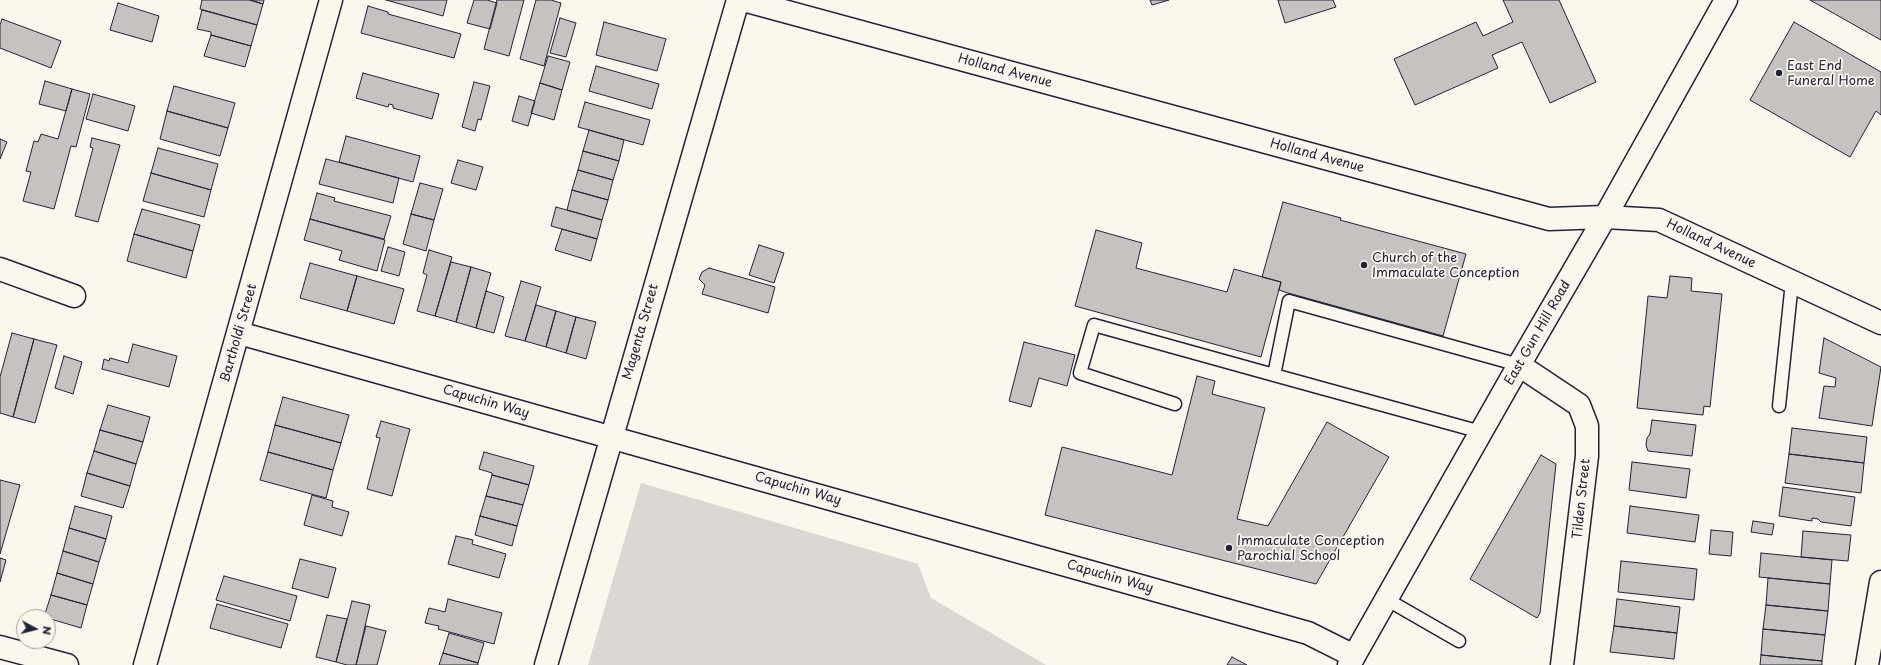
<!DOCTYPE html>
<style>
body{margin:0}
#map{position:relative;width:1881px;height:665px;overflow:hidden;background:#fbf7ec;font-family:"Playpen Sans",sans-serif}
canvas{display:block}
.north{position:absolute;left:16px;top:609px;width:40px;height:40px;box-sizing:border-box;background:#fbf7ec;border:1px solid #a4a2a5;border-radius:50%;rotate:97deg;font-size:11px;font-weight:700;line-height:16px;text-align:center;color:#22223b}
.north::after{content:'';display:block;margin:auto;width:14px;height:18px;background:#22223b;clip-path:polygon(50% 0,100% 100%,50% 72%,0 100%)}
</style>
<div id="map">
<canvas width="1881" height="665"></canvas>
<div class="north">N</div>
</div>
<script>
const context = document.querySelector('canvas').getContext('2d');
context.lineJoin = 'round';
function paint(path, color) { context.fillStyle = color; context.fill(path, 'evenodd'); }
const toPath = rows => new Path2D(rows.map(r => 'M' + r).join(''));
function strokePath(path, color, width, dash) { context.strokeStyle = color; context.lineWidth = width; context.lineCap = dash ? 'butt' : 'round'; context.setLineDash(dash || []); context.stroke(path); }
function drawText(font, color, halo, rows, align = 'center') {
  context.font = font + ' "Playpen Sans",sans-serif'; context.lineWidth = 3.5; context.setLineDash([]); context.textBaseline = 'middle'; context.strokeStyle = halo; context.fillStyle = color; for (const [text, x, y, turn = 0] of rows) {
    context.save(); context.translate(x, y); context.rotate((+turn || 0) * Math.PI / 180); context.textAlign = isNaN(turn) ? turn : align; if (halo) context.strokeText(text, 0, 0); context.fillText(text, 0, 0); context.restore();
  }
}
paint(toPath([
 [641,483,918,564,931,598,1046,665,588,665]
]), '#dbd8d3');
const building = toPath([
 [202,0,250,0,263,4,257,25,200,9,202,0],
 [250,0,264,0,263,4,250,0],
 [386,0,447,0,443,16,386,0],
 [474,0,487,0,497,3,490,29,467,23,474,0],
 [497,0,524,0,509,56,484,49,497,0],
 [536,0,551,0,561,3,544,66,520,59,536,0],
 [1150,0,1169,0,1152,5,1150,0],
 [1278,0,1333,0,1336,7,1285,23,1278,0],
 [1503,0,1559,0,1596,82,1550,103,1522,42,1492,55,1498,68,1415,105,1394,59,1476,22,1483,36,1513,22,1503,0],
 [1810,0,1881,0,1881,40,1810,0],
 [118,3,159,16,152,42,110,30,118,3],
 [368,6,388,12,388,14,461,34,454,58,361,33,368,6],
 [202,10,257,25,251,46,211,35,211,32,197,29,202,10],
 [560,18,576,23,566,57,550,53,560,18],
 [2,19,61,41,51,68,0,48,0,25,2,19],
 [604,22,666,39,657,71,596,55,604,22],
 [1794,22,1881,72,1881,115,1876,111,1850,157,1750,100,1794,22],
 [211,35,251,46,245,67,204,56,211,35],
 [548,56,570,62,562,90,540,83,548,56],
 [596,66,659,84,652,109,589,91,596,66],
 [363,73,439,94,432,119,393,108,393,105,389,104,388,107,356,98,363,73],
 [45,81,72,89,66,111,39,104,45,81],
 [474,82,490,86,481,120,478,119,475,131,462,127,474,82],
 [540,83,562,90,554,120,531,113,540,83],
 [174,86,235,103,228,128,167,111,174,86],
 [72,89,90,94,76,147,71,146,54,209,23,201,31,172,26,171,34,141,38,142,41,134,58,139,72,89],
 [93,94,135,106,128,131,86,119,93,94],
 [519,96,535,101,528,126,512,121,519,96],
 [585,102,650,120,643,145,578,127,585,102],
 [167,111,228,128,220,156,160,139,167,111],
 [589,130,624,140,619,161,583,151,589,130],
 [346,136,420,156,413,182,339,162,346,136],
 [92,138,120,145,98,222,75,216,93,148,90,147,92,138],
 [0,139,7,142,0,159,0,139],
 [158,148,218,164,211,190,151,173,158,148],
 [583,151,619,161,613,180,578,170,583,151],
 [326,159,399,178,393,203,319,184,326,159],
 [458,160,483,167,476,190,451,183,458,160],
 [578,170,613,180,608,200,572,190,578,170],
 [151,173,211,190,204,217,143,201,151,173],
 [420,183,443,189,434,220,411,214,420,183],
 [572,190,608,200,602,220,567,210,572,190],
 [317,193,335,198,334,201,391,216,384,239,310,219,317,193],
 [1283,202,1341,218,1340,220,1466,254,1443,336,1288,293,1279,290,1281,282,1262,277,1283,202],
 [556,207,602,220,597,239,551,226,556,207],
 [142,209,200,225,193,251,134,234,142,209],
 [411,214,434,220,426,251,403,244,411,214],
 [310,219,385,240,377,271,339,260,342,251,304,240,310,219],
 [562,229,597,239,591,261,555,250,562,229],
 [1096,230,1142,243,1136,268,1227,292,1234,269,1281,282,1261,357,1075,306,1096,230],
 [134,234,193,251,186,278,127,261,134,234],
 [759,245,784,253,774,283,749,275,759,245],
 [388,247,405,252,399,276,381,271,388,247],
 [429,250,452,257,435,316,417,311,427,275,423,273,429,250],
 [451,262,471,267,456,322,435,316,451,262],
 [310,263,357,276,347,311,300,298,310,263],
 [471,267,491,273,476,328,456,322,471,267],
 [709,268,775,287,768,313,702,294,705,285,699,279,702,272,709,268],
 [357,276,404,289,394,324,347,311,357,276],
 [1670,276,1692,278,1691,291,1722,294,1710,407,1704,406,1703,415,1637,408,1648,296,1667,298,1670,276],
 [521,281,541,287,525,341,505,336,521,281],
 [486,291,504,297,494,333,476,328,486,291],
 [536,305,556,311,546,347,525,341,536,305],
 [556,311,576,317,566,353,546,347,556,311],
 [576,317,596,322,586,359,566,353,576,317],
 [12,333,34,339,13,417,0,413,0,377,12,333],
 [1824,338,1881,367,1872,426,1819,418,1824,386,1835,387,1836,378,1819,373,1824,338],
 [34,339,57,345,35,423,13,417,34,339],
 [1024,342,1075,355,1067,386,1039,378,1031,407,1009,401,1024,342],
 [133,344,177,356,169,387,102,369,104,359,109,361,110,358,128,363,133,344],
 [64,356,82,362,73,394,55,388,64,356],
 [1197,376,1215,381,1212,394,1265,408,1237,519,1268,526,1327,422,1389,457,1316,584,1045,515,1062,447,1172,475,1197,376],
 [283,397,349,415,341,443,275,425,283,397],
 [108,405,150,417,143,442,100,430,108,405],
 [1652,420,1696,425,1692,456,1648,451,1646,445,1647,438,1650,434,1652,420],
 [381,421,410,429,392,496,367,489,380,438,376,437,381,421],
 [275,425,341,443,333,470,268,452,275,425],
 [1792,428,1867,437,1864,463,1789,454,1792,428],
 [100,430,143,442,136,464,94,451,100,430],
 [94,451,136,464,130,486,87,473,94,451],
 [268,452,333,470,326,498,260,480,268,452],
 [484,452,534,466,529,485,492,475,492,473,479,469,484,452],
 [1789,454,1864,463,1861,493,1785,483,1789,454],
 [1541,455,1556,464,1540,613,1537,618,1470,579,1541,455],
 [1632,462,1690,469,1686,498,1629,490,1632,462],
 [87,473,130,486,123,508,81,496,87,473],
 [492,475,529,485,523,505,486,496,492,475],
 [0,480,20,485,0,554,0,480],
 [1783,487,1855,497,1851,526,1821,522,1818,519,1812,518,1812,521,1779,516,1783,487],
 [312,495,333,501,332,507,349,512,342,536,304,525,312,495],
 [486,496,523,505,517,526,480,516,486,496],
 [75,506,112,516,106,539,69,528,75,506],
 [1630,506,1699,515,1695,542,1627,533,1630,506],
 [480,516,517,526,512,546,475,535,480,516],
 [1753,521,1774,524,1772,535,1751,532,1753,521],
 [69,528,106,539,99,562,63,551,69,528],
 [1711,530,1733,532,1731,556,1709,554,1711,530],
 [1803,531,1851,535,1848,561,1801,557,1803,531],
 [456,536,473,540,472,544,506,554,499,578,448,564,456,536],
 [63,551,99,562,93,584,57,573,63,551],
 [1761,553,1832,560,1830,584,1759,577,1761,553],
 [0,558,6,560,0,582,0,558],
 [300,559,336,568,328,598,292,588,300,559],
 [1621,561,1697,569,1694,600,1618,592,1621,561],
 [57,573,93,584,87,605,51,595,57,573],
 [224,576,297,596,290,621,216,600,224,576],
 [1768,578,1830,584,1828,611,1766,605,1768,578],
 [51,595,87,605,81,628,44,617,51,595],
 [448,599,502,613,494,644,438,629,439,626,425,623,429,608,445,612,448,599],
 [1617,599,1680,607,1677,633,1614,626,1617,599],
 [352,601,370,605,356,665,347,665,336,662,352,601],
 [217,604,288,624,281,648,210,628,217,604],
 [1766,605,1828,611,1825,635,1763,629,1766,605],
 [327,615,347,619,336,662,316,657,327,615],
 [366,626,386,631,377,665,356,665,366,626],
 [1614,626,1677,633,1674,659,1610,652,1614,626],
 [1763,629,1825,635,1822,661,1761,655,1763,629],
 [449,633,484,643,478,663,443,653,449,633],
 [443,653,478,663,478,665,439,665,443,653],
 [1761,655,1822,661,1822,665,1760,665,1761,655],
 [1232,657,1247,665,1227,665,1232,657]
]);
paint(building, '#c6c2c0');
strokePath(building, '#22223b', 1);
const lane = toPath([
 [1175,404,1080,373,1094,325,1274,375],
 [1779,406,1792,282],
 [1481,432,1274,375,1289,301,1519,365],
 [1386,599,1459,641]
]);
const street = toPath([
 [743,0,1549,219,1605,217,1659,220,1881,323],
 [0,269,74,296],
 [239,333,1308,633,1354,656],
 [1519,365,1579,405,1587,426,1587,456,1562,665],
 [145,665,331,0],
 [546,665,738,0],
 [1867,665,1881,582]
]);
const secondary = toPath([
 [0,647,67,665]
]);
const primary = toPath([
 [1349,665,1519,365,1605,217,1726,0]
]);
strokePath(lane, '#22223b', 15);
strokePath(street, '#22223b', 25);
strokePath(secondary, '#22223b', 25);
strokePath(primary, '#22223b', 25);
strokePath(lane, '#fbf7ec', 12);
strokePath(street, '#fbf7ec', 22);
strokePath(secondary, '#fbf7ec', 22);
strokePath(primary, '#fbf7ec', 22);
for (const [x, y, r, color] of [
 [1779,73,4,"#22223b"],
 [1364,265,4,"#22223b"],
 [1229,548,4,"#22223b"]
]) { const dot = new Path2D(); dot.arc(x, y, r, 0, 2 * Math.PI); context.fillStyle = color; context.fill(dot); strokePath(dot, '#fbf7ec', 1.5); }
drawText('13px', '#22223b', '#fbf7ec', [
 ["East End",1787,66],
 ["Funeral Home",1787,81],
 ["Church of the",1372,258],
 ["Immaculate Conception",1372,273],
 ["Immaculate Conception",1237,541],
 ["Parochial School",1237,556]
], 'left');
drawText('13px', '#22223b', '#fbf7ec', [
 ["Holland Avenue",1005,71,15],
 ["Holland Avenue",1317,156,15],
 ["Holland Avenue",1711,244,25],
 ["Magenta Street",641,332,-74],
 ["Bartholdi Street",239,333,-74],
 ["East Gun Hill Road",1538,333,-60],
 ["Capuchin Way",486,402,16],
 ["Capuchin Way",798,489,16],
 ["Tilden Street",1582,499,-84],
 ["Capuchin Way",1110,577,16]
]);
</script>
